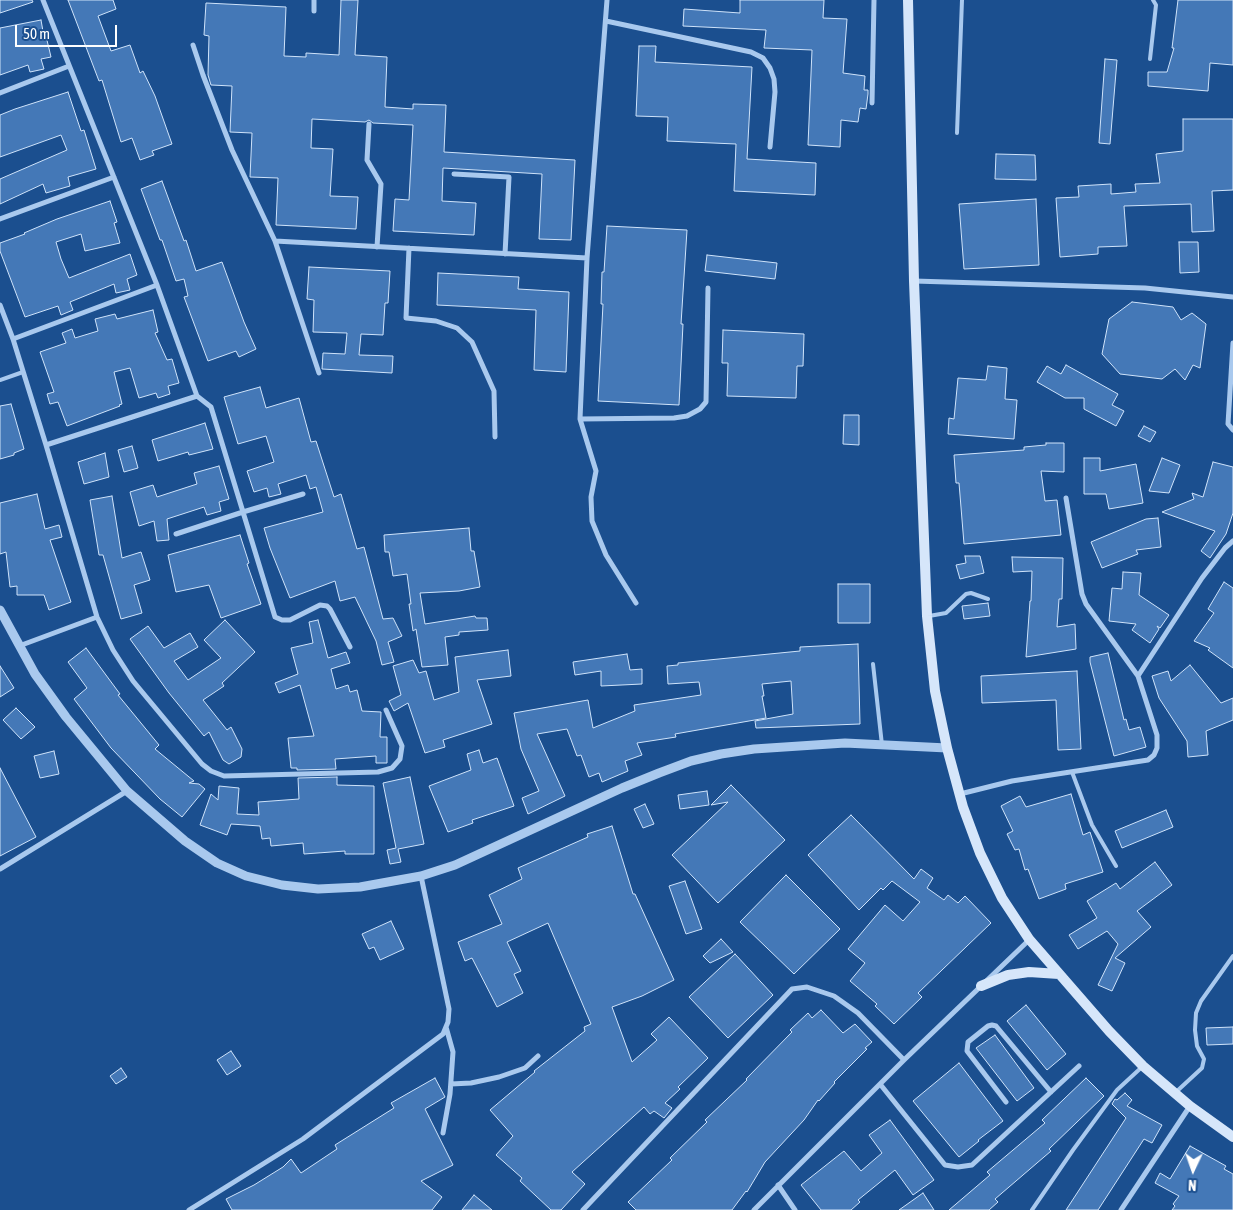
<!DOCTYPE html>
<style>
body{margin:0}
#map{position:relative;width:1233px;height:1210px;overflow:hidden;background:#1b4f8f;font-family:"Asap Condensed",sans-serif}
canvas{display:block}
.north{position:absolute;left:1168px;top:1145px;width:50px;height:50px;-webkit-text-stroke:4px #1b4f8f;paint-order:stroke;rotate:183deg;font-size:14px;font-weight:700;line-height:20px;text-align:center;color:#fff}
.north::after{content:'';display:block;margin:auto;width:18px;height:22px;background:#fff;clip-path:polygon(50% 0,100% 100%,50% 72%,0 100%)}
.scale{position:absolute;left:15px;top:25px;width:102px;height:22px;box-sizing:border-box;border:2px solid #fff;border-top:0;padding-left:6px;font-size:15px;line-height:18px;white-space:nowrap;color:#fff;-webkit-text-stroke:4px #1b4f8f;paint-order:stroke}
</style>
<div id="map">
<canvas width="1233" height="1210"></canvas>
<div class="north">N</div>
<div class="scale">50 m</div>
</div>
<script>
const context = document.querySelector('canvas').getContext('2d');
context.lineJoin = 'round';
function paint(path, color) { context.fillStyle = color; context.fill(path, 'evenodd'); }
const toPath = rows => new Path2D(rows.map(r => 'M' + r).join(''));
function strokePath(path, color, width, dash) { context.strokeStyle = color; context.lineWidth = width; context.lineCap = dash ? 'butt' : 'round'; context.setLineDash(dash || []); context.stroke(path); }
const building = toPath([
 [0,0,32,0,33,2,0,13,0,0],
 [68,0,113,0,116,9,98,16,111,51,130,45,140,73,143,71,155,96,172,144,152,151,154,155,140,160,132,138,121,142,102,80,99,81,68,0],
 [341,0,358,0,355,55,387,57,385,107,413,109,413,104,446,105,444,152,575,160,571,240,539,239,542,174,443,168,442,201,476,203,474,235,393,231,395,199,409,200,413,125,373,123,369,120,365,122,312,119,311,148,333,149,330,196,358,197,356,229,276,225,278,178,250,177,252,133,230,132,232,86,211,85,208,75,209,36,204,35,206,3,286,7,284,56,306,57,306,53,339,55,341,0],
 [740,0,824,0,823,18,847,19,843,73,865,76,864,90,868,90,868,94,866,109,860,108,858,122,841,120,840,147,808,145,812,50,764,48,766,30,683,26,684,9,740,13,740,0],
 [1178,0,1233,0,1233,65,1210,63,1208,91,1148,86,1148,72,1167,72,1174,48,1172,48,1178,0],
 [41,20,44,37,46,36,51,57,41,59,44,69,30,72,28,65,0,75,0,28,41,20],
 [639,46,656,46,655,62,752,67,747,159,816,163,815,195,734,191,736,144,667,141,668,117,636,116,639,46],
 [1105,59,1117,60,1110,144,1099,143,1105,59],
 [68,92,81,131,84,130,96,169,68,177,70,186,46,193,43,184,0,204,0,179,67,150,61,135,0,157,0,115,15,109,68,92],
 [1183,119,1233,119,1233,190,1212,191,1214,231,1192,232,1191,204,1124,206,1127,246,1098,247,1098,254,1060,257,1056,198,1079,197,1078,186,1111,184,1111,194,1136,192,1135,184,1160,183,1156,154,1183,151,1183,119],
 [996,154,1035,155,1036,180,995,179,996,154],
 [162,181,184,241,186,240,196,271,222,262,244,322,256,349,239,357,236,351,208,361,184,297,188,296,184,279,176,281,162,240,160,240,141,189,162,181],
 [1036,199,1039,265,964,269,959,204,1036,199],
 [110,201,117,222,114,223,120,243,85,251,81,234,56,242,61,259,69,278,130,254,137,275,127,279,130,290,116,293,114,284,70,302,73,310,61,315,58,306,25,317,0,251,0,243,25,234,24,233,57,219,110,201],
 [607,226,687,230,681,324,683,324,679,405,598,401,603,304,601,304,602,272,604,272,607,226],
 [1179,242,1198,242,1199,272,1180,273,1179,242],
 [707,255,777,263,775,279,705,271,707,255],
 [309,267,390,271,388,303,385,303,383,335,361,334,359,355,393,356,392,373,322,369,323,353,345,354,347,333,313,332,314,300,307,299,309,267],
 [438,273,519,277,518,289,569,292,566,372,534,370,536,310,437,305,438,273],
 [1132,302,1173,307,1181,320,1192,313,1206,324,1200,368,1193,365,1185,380,1175,369,1162,379,1120,374,1102,354,1109,319,1132,302],
 [153,310,158,332,155,333,167,360,172,359,179,383,168,386,170,394,158,398,156,393,139,398,130,368,114,372,122,404,119,405,120,406,67,426,58,402,50,404,47,394,54,392,40,352,66,343,62,333,72,329,75,338,98,331,95,319,115,314,117,319,153,310],
 [723,330,804,334,803,366,797,366,796,398,727,396,728,363,722,363,723,330],
 [1066,365,1118,394,1112,405,1124,411,1116,426,1084,409,1084,398,1065,398,1037,382,1047,366,1061,374,1066,365],
 [988,366,1007,368,1005,399,1017,400,1014,439,948,434,949,418,954,419,958,378,986,380,988,366],
 [260,387,266,408,299,398,311,442,316,441,334,497,341,494,357,549,364,547,383,619,393,618,402,636,388,642,394,662,382,665,376,641,355,597,340,601,335,581,290,598,270,548,264,528,323,512,316,487,310,489,306,475,278,484,281,494,269,497,267,488,254,492,247,471,274,462,266,436,238,444,224,397,260,387],
 [11,404,24,449,14,453,14,455,0,459,0,406,11,404],
 [844,415,859,415,859,445,843,444,844,415],
 [205,423,213,449,189,455,188,452,158,461,152,440,205,423],
 [1144,426,1156,432,1150,442,1138,436,1144,426],
 [1046,443,1064,443,1064,472,1041,471,1045,501,1057,500,1061,535,964,544,959,483,956,483,954,455,1024,450,1024,447,1046,445,1046,443],
 [132,446,138,468,124,472,118,450,132,446],
 [105,453,109,477,84,484,78,462,105,453],
 [1084,458,1100,458,1100,471,1136,464,1143,503,1109,509,1106,494,1084,494,1084,458],
 [1162,458,1180,465,1169,493,1149,491,1162,458],
 [1213,462,1233,467,1233,513,1226,534,1210,558,1201,551,1215,531,1162,512,1194,499,1192,493,1203,497,1213,462],
 [219,466,229,499,219,502,221,511,207,515,204,507,167,519,169,540,157,541,154,521,139,526,130,492,153,485,157,497,197,484,194,473,219,466],
 [37,494,45,529,59,525,62,537,50,540,71,602,49,610,44,595,17,595,17,586,10,587,6,552,0,554,0,503,37,494],
 [112,496,122,558,141,552,150,580,134,585,142,613,121,619,103,555,99,555,90,500,112,496],
 [1158,518,1161,547,1136,550,1138,554,1102,568,1091,542,1146,519,1158,518],
 [469,528,471,551,474,551,480,587,459,591,420,593,425,624,475,616,476,618,487,618,488,630,459,632,459,635,445,637,448,665,422,667,416,629,413,631,409,604,411,604,407,574,393,576,389,552,385,552,384,535,469,528],
 [240,535,249,563,247,564,261,604,221,618,209,585,176,592,168,555,240,535],
 [965,556,980,556,984,573,960,579,956,565,966,563,965,556],
 [1012,557,1063,558,1062,599,1059,599,1057,627,1075,624,1076,649,1026,657,1030,601,1031,601,1032,571,1013,572,1012,557],
 [1123,572,1141,573,1139,595,1169,615,1160,628,1157,626,1159,629,1150,643,1132,630,1136,624,1109,621,1112,588,1122,589,1123,572],
 [1224,582,1233,588,1233,668,1208,650,1210,648,1194,641,1214,613,1208,609,1224,582],
 [838,584,870,584,870,623,838,623,838,584],
 [988,603,990,616,964,619,962,606,988,603],
 [225,620,255,652,222,683,224,686,203,700,227,730,231,727,242,749,241,757,229,764,223,760,209,732,204,736,169,693,130,639,148,626,164,648,190,633,198,647,174,661,188,680,221,658,204,640,225,620],
 [318,620,328,658,346,652,350,663,331,669,336,689,348,685,350,692,357,690,362,711,381,712,380,737,387,737,387,763,376,763,376,756,335,759,336,769,297,770,297,768,291,768,288,738,314,736,300,685,279,693,275,683,298,674,291,648,313,643,309,622,318,620],
 [858,644,860,724,756,728,755,721,793,714,791,681,762,684,764,696,762,696,766,718,675,734,676,737,637,743,642,755,625,761,628,771,602,782,599,773,589,777,581,755,577,756,567,729,537,734,565,796,528,814,522,798,539,791,521,749,514,713,588,700,593,728,635,711,634,705,701,695,699,682,668,684,667,666,678,665,678,663,800,651,800,647,858,644],
 [86,648,120,694,118,695,159,745,155,749,194,781,189,783,199,784,205,789,182,817,160,799,111,748,74,699,87,688,68,662,86,648],
 [508,650,511,676,477,680,492,724,443,740,445,747,425,753,408,703,394,711,389,701,401,695,393,666,413,660,419,673,426,671,434,700,459,692,455,657,508,650],
 [1108,653,1124,720,1126,719,1129,730,1140,727,1146,747,1114,756,1090,662,1090,657,1108,653],
 [627,654,630,670,642,669,642,684,601,686,601,671,575,675,573,662,627,654],
 [1190,665,1221,703,1233,698,1233,720,1206,731,1208,755,1188,757,1187,741,1159,698,1152,676,1168,671,1171,681,1190,665],
 [0,666,14,688,0,697,0,666],
 [1077,671,1081,749,1058,750,1056,700,982,703,981,676,1077,671],
 [16,708,35,727,21,739,3,720,16,708],
 [479,750,483,763,497,758,514,806,472,820,473,823,448,832,429,786,471,770,467,754,479,750],
 [54,751,59,774,40,778,34,756,54,751],
 [0,768,36,837,0,856,0,768],
 [337,777,337,785,374,786,374,854,345,854,345,851,304,854,303,843,271,846,270,838,262,839,260,826,231,824,227,835,200,825,211,794,218,800,219,786,239,788,237,814,259,815,258,802,299,799,298,778,337,777],
 [410,777,424,844,398,849,401,862,390,864,387,850,396,848,383,783,410,777],
 [731,785,785,840,718,903,672,855,728,802,711,805,731,785],
 [707,791,709,805,680,809,678,795,707,791],
 [1071,794,1083,835,1090,832,1103,872,1065,884,1066,889,1039,899,1028,869,1025,870,1019,849,1015,850,1007,834,1013,831,1001,806,1020,796,1026,807,1071,794],
 [645,804,654,824,643,828,634,809,645,804],
 [1166,810,1173,827,1122,848,1115,831,1166,810],
 [851,815,914,879,921,869,933,878,927,888,944,900,948,895,958,903,965,896,991,923,918,993,922,997,894,1024,875,1006,877,1004,850,981,865,963,848,949,885,905,903,921,920,902,892,881,883,890,881,888,859,910,808,855,851,815],
 [612,826,633,894,635,894,674,980,642,996,612,1007,632,1062,657,1040,651,1034,669,1017,708,1058,678,1087,680,1089,665,1103,672,1108,664,1118,654,1111,650,1114,644,1107,572,1172,585,1184,561,1210,551,1210,520,1181,522,1178,496,1155,513,1136,490,1110,535,1072,534,1071,585,1031,584,1027,591,1024,548,923,507,942,521,971,514,974,523,993,497,1007,472,958,465,961,458,942,502,924,489,895,522,879,518,868,588,837,587,834,612,826],
 [1155,862,1172,885,1137,911,1151,927,1115,958,1125,963,1112,991,1098,985,1118,944,1107,931,1078,949,1069,935,1097,918,1087,901,1116,883,1120,889,1155,862],
 [786,875,840,929,794,974,740,922,786,875],
 [685,881,702,929,686,934,669,886,685,881],
 [391,921,404,949,380,960,374,947,369,949,362,934,391,921],
 [721,939,733,952,710,963,703,956,721,939],
 [735,954,773,995,728,1038,689,997,735,954],
 [1026,1005,1066,1054,1047,1070,1007,1021,1026,1005],
 [821,1010,843,1033,855,1024,872,1042,865,1048,867,1049,834,1082,835,1083,819,1101,818,1100,804,1120,765,1162,747,1192,746,1191,732,1210,636,1210,628,1202,672,1160,670,1158,707,1122,705,1120,747,1080,746,1079,792,1032,790,1030,808,1013,812,1018,821,1010],
 [1233,1027,1233,1044,1207,1045,1206,1028,1233,1027],
 [995,1035,1034,1088,1017,1101,976,1048,995,1035],
 [231,1051,241,1066,227,1075,217,1060,231,1051],
 [959,1063,1003,1121,978,1140,979,1141,959,1157,913,1101,959,1063],
 [121,1068,127,1077,116,1084,110,1076,121,1068],
 [435,1078,445,1097,425,1109,453,1165,421,1181,442,1197,432,1210,232,1210,226,1199,254,1185,283,1167,291,1159,301,1173,337,1149,335,1145,394,1108,391,1103,435,1078],
 [1086,1078,1104,1096,1049,1149,1051,1151,995,1199,998,1202,989,1210,949,1210,990,1175,987,1172,1045,1123,1042,1120,1086,1078],
 [1125,1093,1132,1100,1127,1106,1162,1125,1152,1143,1144,1139,1098,1210,1066,1210,1126,1118,1112,1104,1115,1099,1117,1100,1125,1093],
 [890,1120,934,1180,913,1195,895,1170,858,1200,860,1202,851,1210,821,1210,801,1185,844,1151,861,1171,882,1153,869,1135,890,1120],
 [1190,1146,1226,1166,1224,1169,1233,1174,1233,1210,1172,1210,1175,1206,1173,1204,1179,1196,1155,1183,1160,1173,1170,1179,1190,1146],
 [923,1193,934,1210,899,1210,923,1193],
 [474,1195,492,1210,462,1210,474,1195]
]);
paint(building, '#4478b7');
strokePath(building, '#cfe3fa', 1);
strokePath(toPath([
 [1150,59,1156,5,1153,0],
 [957,133,962,0],
 [0,380,23,372],
 [929,616,946,613,966,594,971,593,988,599],
 [873,664,882,745],
 [1072,772,1092,825,1116,866],
 [1176,1092,1202,1068,1204,1059,1197,1046,1195,1030,1196,1013,1201,1001,1233,956],
 [1032,1210,1073,1150,1117,1090,1143,1066]
]), '#a9c9ee', 4);
strokePath(toPath([
 [43,0,157,285,197,396,211,407,275,617,282,620,290,620,320,605,327,606,330,609,350,647],
 [607,0,587,258,580,419,596,471,591,497,592,521,606,555,636,603],
 [314,11,314,0],
 [606,21,751,52,763,58,770,68,774,79,775,92,770,147],
 [193,45,203,75,232,150,275,241,319,373],
 [0,93,69,66],
 [872,103,874,0],
 [369,124,367,160,381,184,377,247],
 [454,174,509,177,505,254],
 [0,219,114,177],
 [275,241,587,258],
 [409,248,406,318,436,321,457,328,472,342,494,391,495,437],
 [914,281,1145,288,1233,297],
 [0,305,13,339,46,445,97,617,113,650,133,681,202,764,211,771,224,776,378,772,392,768,400,759,402,746,386,710],
 [13,339,157,285],
 [1233,343,1228,424,1233,430],
 [580,419,674,418,687,416,700,409,706,402,708,288],
 [46,445,197,396],
 [176,534,243,512,303,494],
 [19,646,97,617],
 [1138,676,1202,578,1225,548,1233,541],
 [960,794,1012,781,1148,760,1154,755,1157,748,1157,735,1138,676,1086,604,1082,594,1066,498],
 [0,869,127,791],
 [451,1084,471,1083,499,1077,525,1068,538,1056],
 [880,1084,945,1165,958,1167,972,1165,1079,1066],
 [1006,1102,967,1051,968,1042,988,1026,992,1025,996,1026,1051,1092],
 [443,1133,450,1094,453,1052,446,1027],
 [778,1185,795,1210],
 [189,1210,303,1139,443,1034,448,1022,449,1009,421,876],
 [583,1210,792,989,807,987,834,996,858,1013,904,1060],
 [754,1210,904,1060,1029,940],
 [1121,1210,1190,1106]
]), '#a9c9ee', 5);
strokePath(toPath([
 [0,610,35,674,66,717,127,791,185,841,217,863,246,876,282,885,318,889,360,887,421,876,455,865,622,788,659,773,691,761,721,754,754,749,845,743,947,748]
]), '#a9c9ee', 9);
strokePath(toPath([
 [908,0,914,281,927,616,935,691,947,748,963,807,980,853,1002,898,1029,939,1109,1031,1143,1066,1190,1106,1233,1137],
 [981,986,1008,975,1029,972,1059,974]
]), '#d6e6fa', 10);
</script>
